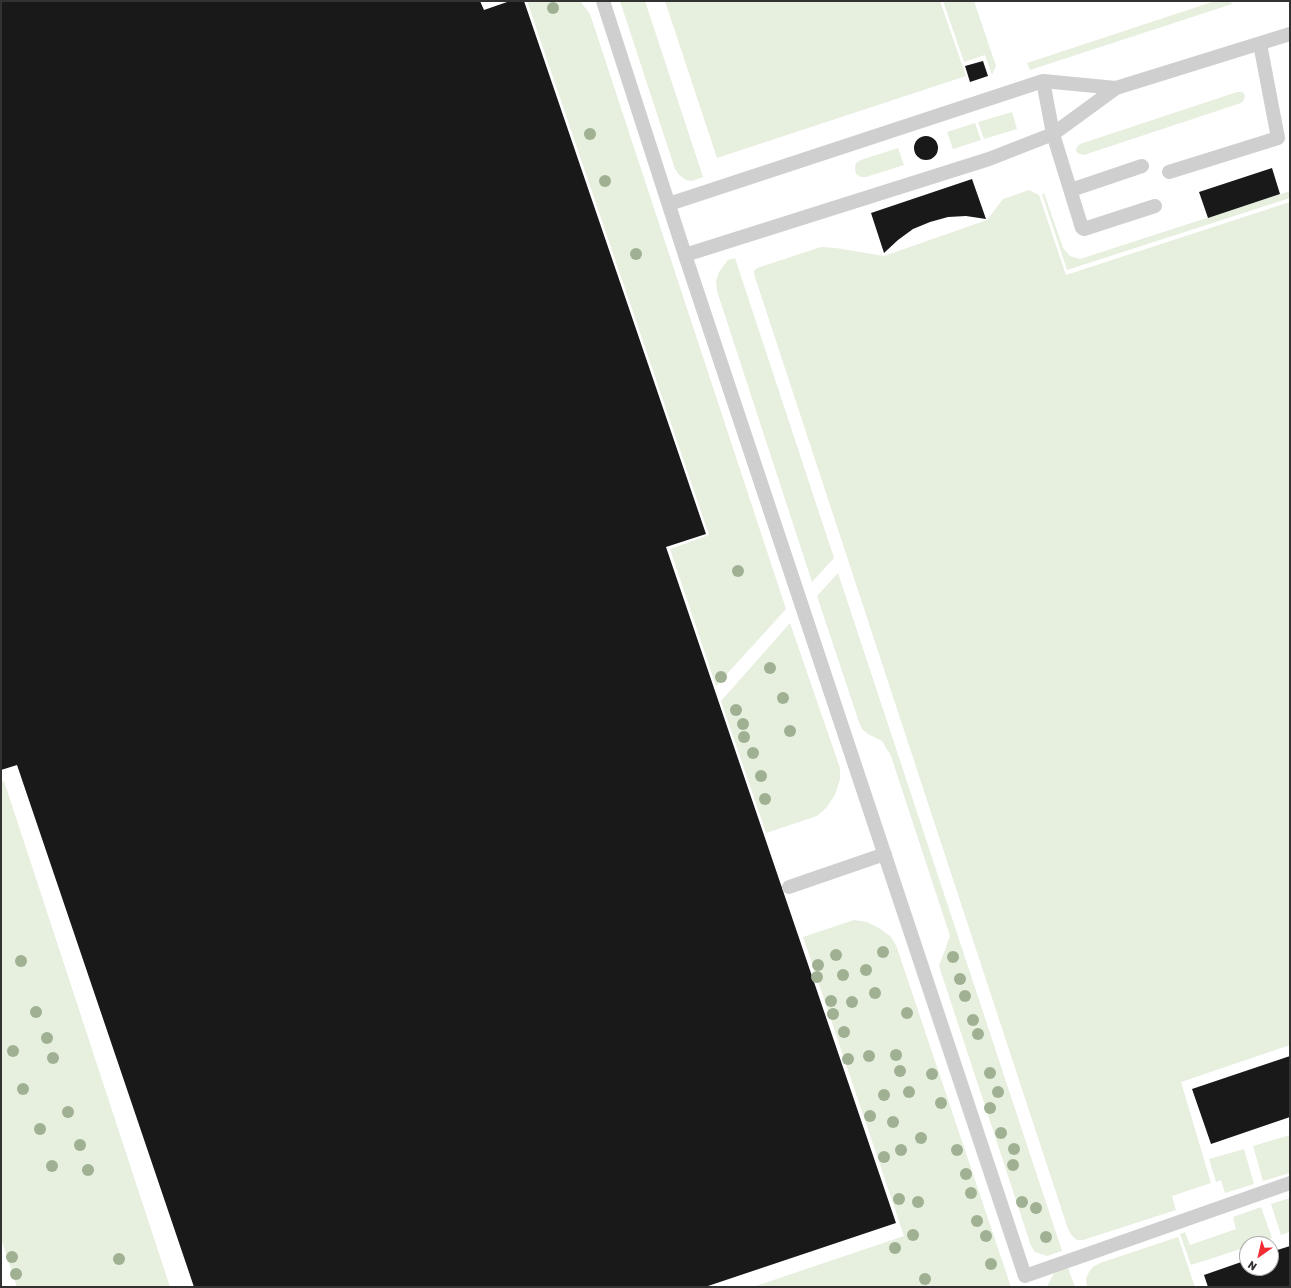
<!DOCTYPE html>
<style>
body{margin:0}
#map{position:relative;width:1291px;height:1288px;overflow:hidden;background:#fff;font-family:Rubik,sans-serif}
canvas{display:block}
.frame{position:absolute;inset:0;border:2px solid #323232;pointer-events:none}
.north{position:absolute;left:1239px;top:1236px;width:40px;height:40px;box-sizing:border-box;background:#fff;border:1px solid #adadad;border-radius:50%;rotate:214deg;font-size:11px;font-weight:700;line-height:16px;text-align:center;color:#323232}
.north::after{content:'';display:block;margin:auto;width:14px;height:18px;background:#f12c33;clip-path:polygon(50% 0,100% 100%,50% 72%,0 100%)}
</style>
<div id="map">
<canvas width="1291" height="1288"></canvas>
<div class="frame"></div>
<div class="north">N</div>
</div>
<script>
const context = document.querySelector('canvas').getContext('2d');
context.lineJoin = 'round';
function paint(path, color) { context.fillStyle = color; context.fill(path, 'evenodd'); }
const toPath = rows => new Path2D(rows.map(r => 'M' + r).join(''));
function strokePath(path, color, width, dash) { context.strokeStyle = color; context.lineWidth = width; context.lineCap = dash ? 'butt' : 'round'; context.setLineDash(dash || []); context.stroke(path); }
paint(toPath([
 [527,1,580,1,590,14,786,609,716,686,670,549,709,535],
 [620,1,645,1,703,177,692,181,686,180,679,175,675,169],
 [665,1,940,1,966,76,717,158],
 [943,1,974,1,996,66,992,75,985,55,964,62],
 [1215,1,1231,1,1232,4,1030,70,1027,63],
 [1237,92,1242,92,1245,95,1244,100,1241,103,1084,155,1079,154,1076,151,1077,147,1080,144],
 [1012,112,1017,129,984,139,978,122],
 [975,123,981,140,953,149,947,132],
 [898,148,904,165,866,177,861,177,856,174,855,168,856,163,861,160],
 [1029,190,1039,195,1066,275,1290,202,1290,1045,1181,1082,1211,1183,1172,1196,1176,1210,1083,1240,1077,1240,1072,1236,1068,1229,754,274,754,271,757,268,821,247,836,248,884,256,987,220,1003,199],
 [1290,191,1290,198,1067,270,1042,194,1044,193,1063,248,1070,256,1080,259],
 [735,258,834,558,812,582,717,291,716,281,719,272,728,260],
 [838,573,1062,1251,1047,1256,1035,1252,1031,1246,939,966,950,936,891,756,882,741,868,734,862,729,860,725,817,596],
 [790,623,840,768,840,779,835,795,826,808,817,816,766,833,721,701],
 [4,781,170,1287,17,1287,1,1239,1,782],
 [854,920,867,922,879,928,890,936,896,945,1011,1287,753,1287,904,1236,803,937],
 [1290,1135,1290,1173,1263,1181,1253,1146],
 [1244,1149,1254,1184,1225,1193,1221,1180,1216,1182,1209,1159],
 [1290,1198,1290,1232,1281,1235,1271,1204],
 [1261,1207,1272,1238,1255,1244,1247,1244,1247,1247,1191,1265,1180,1234,1185,1232,1190,1245,1236,1229,1233,1217],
 [1178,1237,1195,1287,1087,1287,1086,1278,1089,1272,1093,1267,1100,1263],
 [1068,1268,1075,1287,1047,1287,1054,1273]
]), '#e7efdf');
paint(toPath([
 [1,1,480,1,484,10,510,1,524,1,706,534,666,547,896,1223,705,1287,194,1287,17,765,1,770],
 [983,61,988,76,970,82,965,66],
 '914 148a12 12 0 1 1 24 0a12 12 0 1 1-24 0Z',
 [1272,168,1280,194,1208,218,1199,192],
 [972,179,986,219,966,216,948,217,930,222,913,229,898,240,884,253,871,213],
 [1290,1056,1290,1117,1211,1144,1192,1089],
 [1290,1246,1290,1287,1208,1287,1204,1275,1247,1260,1247,1268,1271,1268,1271,1252]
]), '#191919');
strokePath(toPath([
 [603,1,685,255,1025,1276,1290,1183],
 [1043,81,1053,134,1082,228,1084,229,1155,206],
 [1169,172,1278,138,1260,44],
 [1071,190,1142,166],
 [669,204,1043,81,1116,88],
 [685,255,989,159,1053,134,1116,88,1290,34],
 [789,887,885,854]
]), '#cfcfcf', 14);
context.fillStyle = '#a0b193';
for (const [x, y] of [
 [553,8],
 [590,134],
 [605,181],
 [636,254],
 [738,571],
 [770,668],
 [721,677],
 [783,698],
 [736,710],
 [743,724],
 [790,731],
 [744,737],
 [753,753],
 [761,776],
 [765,799],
 [883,952],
 [836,955],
 [953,957],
 [21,961],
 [818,965],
 [866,970],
 [843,975],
 [817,977],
 [960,979],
 [875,993],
 [965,996],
 [831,1001],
 [852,1002],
 [36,1012],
 [907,1013],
 [833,1014],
 [973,1020],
 [844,1032],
 [978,1034],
 [47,1038],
 [13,1051],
 [896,1055],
 [869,1056],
 [53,1058],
 [848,1059],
 [900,1071],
 [990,1073],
 [932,1074],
 [23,1089],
 [909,1092],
 [998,1092],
 [884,1095],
 [941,1103],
 [990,1108],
 [68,1112],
 [870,1116],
 [893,1122],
 [40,1129],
 [1001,1133],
 [921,1138],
 [80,1145],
 [1014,1149],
 [901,1150],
 [957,1150],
 [884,1157],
 [1013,1165],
 [52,1166],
 [88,1170],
 [966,1174],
 [971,1193],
 [899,1199],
 [918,1202],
 [1022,1202],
 [1036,1208],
 [977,1221],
 [913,1235],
 [986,1236],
 [1046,1237],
 [895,1248],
 [12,1257],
 [119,1259],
 [991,1264],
 [16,1274],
 [925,1279]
]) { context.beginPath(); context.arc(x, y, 6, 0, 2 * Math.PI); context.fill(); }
</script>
